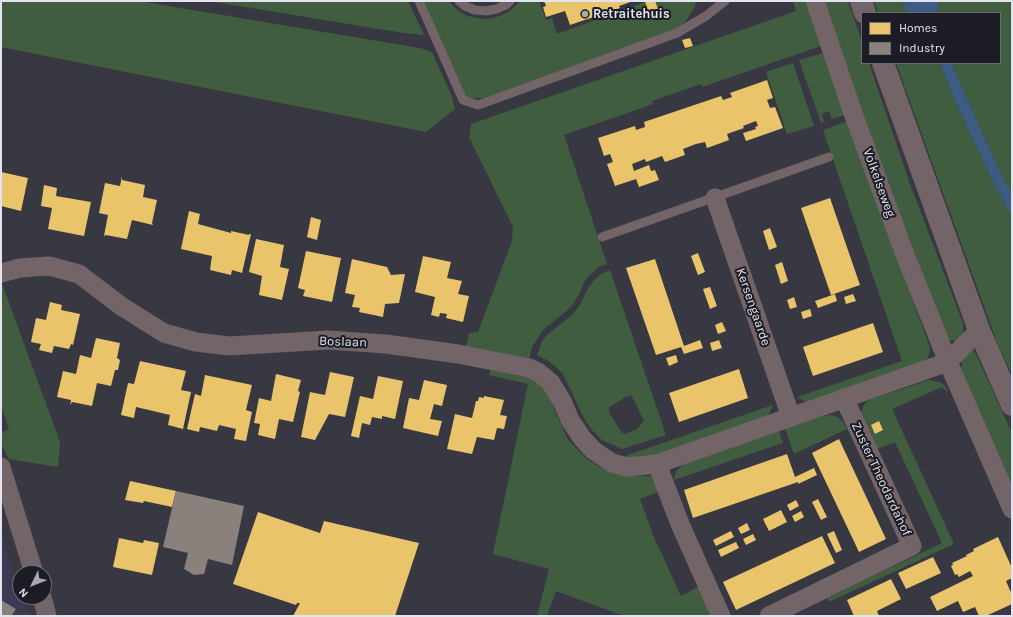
<!DOCTYPE html>
<style>
body{margin:0}
#map{position:relative;width:1013px;height:617px;overflow:hidden;background:#383842;font-family:Karla,sans-serif}
canvas{display:block}
.frame{position:absolute;inset:0;border:2px solid #e4e3f1;pointer-events:none}
.legend{position:absolute;left:861px;top:12px;width:140px;height:52px;box-sizing:border-box;background:#1c1c25;border:1px solid #6c6c77;margin:0;padding:5px 7px;list-style:none;font-size:12px;color:#e4e3f1}
.legend li{display:flex;align-items:center;gap:8px;height:20px}
.legend b{width:20px;border:1px solid #6c6c77}
.north{position:absolute;left:12px;top:565px;width:40px;height:40px;box-sizing:border-box;background:#1c1c25;border:1px solid #6c6c77;border-radius:50%;rotate:227deg;font-size:11px;font-weight:700;line-height:16px;text-align:center;color:#e4e3f1}
.north::after{content:'';display:block;margin:auto;width:14px;height:18px;background:#a8a7b4;clip-path:polygon(50% 0,100% 100%,50% 72%,0 100%)}
</style>
<div id="map">
<canvas width="1013" height="617"></canvas>
<div class="frame"></div>
<ul class="legend">
<li><b style="height:11px;background:#e9c46a"></b>Homes</li>
<li><b style="height:11px;background:#8a817c"></b>Industry</li>
</ul>
<div class="north">N</div>
</div>
<script>
const context = document.querySelector('canvas').getContext('2d');
context.lineJoin = 'round';
function paint(path, color) { context.fillStyle = color; context.fill(path, 'evenodd'); }
const toPath = rows => new Path2D(rows.map(r => 'M' + r).join(''));
function strokePath(path, color, width, dash) { context.strokeStyle = color; context.lineWidth = width; context.lineCap = dash ? 'butt' : 'round'; context.setLineDash(dash || []); context.stroke(path); }
function drawText(font, color, halo, rows, align = 'center') {
  context.font = font + ' Karla,sans-serif'; context.lineWidth = 4; context.setLineDash([]); context.textBaseline = 'middle'; context.strokeStyle = halo; context.fillStyle = color; for (const [text, x, y, turn = 0] of rows) {
    context.save(); context.translate(x, y); context.rotate((+turn || 0) * Math.PI / 180); context.textAlign = isNaN(turn) ? turn : align; if (halo) context.strokeText(text, 0, 0); context.fillText(text, 0, 0); context.restore();
  }
}
paint(toPath([
 [1,531,20,592,20,597,22,597,28,616,1,616]
]), '#3c3a52');
paint(toPath([
 [1,1,139,1,420,48,432,52,452,97,455,109,426,132,1,47],
 [208,1,408,1,424,35,404,33],
 [427,1,449,1,455,8,465,15,476,18,488,19,500,16,510,11,520,1,539,1,546,20,552,18,557,34,648,1,697,1,694,8,685,22,677,29,484,98,467,98,424,2],
 [793,1,805,1,821,46,702,87,701,84,652,101,653,104,564,135,607,264,599,267,591,274,584,282,579,294,571,307,543,330,532,347,529,360,466,347,469,333,478,332,512,241,513,227,469,137,471,124,796,11],
 [823,1,848,1,862,42,862,63,869,63,910,184,963,323,963,333,961,337,957,341,949,340,947,338,875,148],
 [874,1,903,1,907,13,878,13],
 [938,1,1012,1,1012,195,1001,174,951,63,1000,63,1000,13,936,13,938,7],
 [823,53,845,115,832,119,829,111,822,114,824,122,821,123,799,60],
 [793,63,814,126,787,134,766,72],
 [896,63,940,63,958,107,992,180,1012,216,1012,374,998,345],
 [848,121,929,345,930,351,928,357,923,363,808,402,804,401,797,397,902,361,823,130],
 [610,270,666,435,622,449,602,440,592,430,584,418,563,374,555,366,547,360,537,355,542,341,548,334,573,314,579,306,590,285,595,279,601,274],
 [627,396,632,396,644,421,637,429,626,434,622,433,609,412,609,408,611,406],
 [1,281,60,442,58,467,9,459,1,444,1,433,9,429,1,405],
 [971,349,975,352,1012,433,1012,489,961,370,964,352],
 [491,369,530,378,544,389,549,397,567,438,577,449,587,459,600,467,613,472,627,475,650,476,656,479,661,491,640,499,653,535,681,596,700,586,714,616,624,616,556,591,547,616,537,616,549,569,493,554,528,384,489,375],
 [929,380,940,382,945,386,948,391,946,391,942,387,892,409,954,544,829,602,827,598,942,543,895,442,875,450,861,419,861,412,864,405,869,400],
 [773,405,768,416,655,457,636,459,622,457],
 [830,415,837,417,843,422,847,429,794,454,785,429,823,416],
 [779,431,783,443,674,480,676,471,684,464]
]), '#415d40');
paint(toPath([
 [903,1,938,1,938,7,936,13,907,13],
 [940,63,951,63,1001,174,1012,195,1012,216,992,180,958,107]
]), '#3d5c84');
paint(toPath([
 [544,1,633,1,619,6,620,8,570,25,565,11,546,17,543,7,546,6],
 [645,1,655,1,658,9,649,13],
 [690,38,693,46,685,48,682,40],
 [767,80,773,98,767,100,770,108,775,107,783,128,746,141,743,133,756,129,755,127,758,126,756,121,743,126,744,128,727,134,729,140,710,147,707,148,705,142,696,144,683,149,685,155,665,162,662,156,646,162,645,159,632,164,634,171,649,165,651,171,655,170,659,180,639,187,636,179,615,186,607,164,613,162,610,154,604,156,598,138,635,126,636,130,645,127,644,122,721,96,723,100,732,97,730,93],
 [1,172,28,178,21,211,1,206],
 [122,176,122,180,145,185,143,197,157,200,152,223,153,225,132,220,127,239,106,235,104,236,108,215,99,213,105,183,120,186],
 [44,185,57,188,56,196,91,202,84,236,48,229,52,208,41,206],
 [830,198,860,285,831,295,801,208],
 [189,211,200,214,198,224,231,233,231,231,249,235,249,234,251,234,242,273,232,270,231,275,210,270,212,256,181,249],
 [311,217,321,220,317,240,307,237],
 [770,228,777,247,769,250,763,231],
 [256,239,284,245,280,267,289,269,282,300,259,295,262,276,249,272],
 [306,251,341,258,332,302,303,296,305,290,298,288],
 [698,253,705,272,698,275,691,256],
 [423,256,451,262,447,278,462,281,458,294,469,296,463,322,446,318,447,314,440,313,439,317,431,315,435,297,415,292],
 [352,259,387,267,391,275,405,274,399,303,385,304,383,317,359,312,360,308,352,307,355,295,345,293],
 [655,259,684,346,700,340,703,348,684,354,681,347,656,355,626,268],
 [782,262,788,281,781,284,775,265],
 [710,287,717,306,710,309,703,289],
 [835,294,837,301,818,308,815,301],
 [853,294,856,301,846,304,844,297],
 [794,297,797,307,790,309,787,300],
 [50,302,62,305,61,310,80,314,73,345,71,344,69,349,54,346,52,353,39,350,41,344,31,342,36,318,46,320],
 [810,309,812,316,803,319,801,312],
 [722,322,726,331,718,334,715,325],
 [873,323,883,352,813,376,803,347],
 [96,338,120,343,117,358,120,360,118,370,115,370,111,386,97,383,92,406,72,402,70,405,71,400,57,397,63,371,76,374,80,355,91,358],
 [719,340,722,348,712,351,710,343],
 [676,355,678,362,669,366,666,358],
 [140,361,186,371,181,390,191,392,183,429,168,425,170,415,136,407,134,418,121,415,128,383,134,384],
 [739,369,748,398,679,422,669,393],
 [330,372,354,377,345,417,329,414,315,440,301,437,310,392,325,395],
 [276,374,301,380,298,391,300,392,293,422,279,419,275,439,258,435,260,424,254,423,259,398,271,401],
 [205,375,252,385,246,410,252,412,246,441,234,439,236,429,219,425,217,431,200,427,199,432,187,429,195,394,201,396],
 [378,376,403,381,395,419,382,416,382,419,372,417,370,425,362,423,359,438,351,436,360,396,373,399],
 [424,380,447,385,442,406,434,404,430,419,442,421,438,436,403,428,409,398,419,400],
 [484,396,504,400,500,415,507,416,504,429,497,428,494,440,477,437,472,454,447,449,455,414,472,418,476,401,478,401,479,397,484,398],
 [879,421,883,430,875,434,871,425],
 [839,439,886,539,859,552,812,453],
 [787,454,795,477,814,468,817,475,798,484,798,482,693,518,684,490],
 [130,481,176,491,172,507,144,501,143,503,125,500],
 [818,499,827,517,821,520,812,502],
 [796,500,799,506,790,511,787,505],
 [781,510,787,522,769,531,763,519],
 [801,511,804,517,795,522,792,516],
 [258,512,320,533,324,521,419,543,395,616,293,616,300,603,297,603,296,605,233,584],
 [747,523,750,530,741,534,738,528],
 [731,531,734,537,716,546,713,540],
 [834,531,842,550,836,553,827,534],
 [753,534,756,540,746,545,743,539],
 [822,536,835,563,736,610,723,582],
 [998,537,1012,568,1012,578,1006,581,1012,595,1012,604,986,616,979,616,975,607,963,612,958,601,937,611,930,597,973,576,970,571,959,577,957,574,955,575,951,566,953,565,952,563,967,556,966,555,974,551,973,549],
 [119,538,143,543,144,540,159,543,152,575,113,567],
 [736,542,739,548,721,557,718,550],
 [933,557,941,573,906,589,898,573],
 [891,579,901,599,877,611,879,616,854,616,847,600]
]), '#e9c46a');
paint(toPath([
 [176,491,244,506,232,565,208,559,204,574,194,575,184,569,188,553,163,547],
 [1,600,16,609,11,616,1,616]
]), '#8a817c');
strokePath(toPath([
 [419,1,463,100,478,105,677,33,706,16,725,1],
 [459,1,465,6,475,10,486,11,496,9,506,5,510,1],
 [602,237,829,157]
]), '#726467', 9);
strokePath(toPath([
 [815,1,854,116,906,257,948,362,1012,509],
 [715,198,791,417],
 [1,273,20,268,49,266,79,274,121,306,164,333,196,342,229,346,328,340,386,344,458,354,529,368,538,372,551,383,563,403,570,420,582,438,593,450,612,463,627,467,657,464,948,362,979,330],
 [657,464,680,524,721,616],
 [1,467,34,573],
 [42,597,47,616],
 [769,616,912,546,844,398]
]), '#726467', 19);
strokePath(toPath([
 [861,1,865,13],
 [883,63,979,330,1012,405]
]), '#726467', 22);
for (const [x, y, r, color] of [
 [585,14,4,"#a8a7b4"]
]) { const dot = new Path2D(); dot.arc(x, y, r, 0, 2 * Math.PI); context.fillStyle = color; context.fill(dot); strokePath(dot, '#1c1c25', 1.5); }
drawText('bold 13px', '#e4e3f1', '#1c1c25', [
 ["Retraitehuis",593,14]
], 'left');
drawText('13px', '#e4e3f1', '#1c1c25', [
 ["Volkelseweg",879,183,70],
 ["Kersengaarde",753,307,71],
 ["Boslaan",343,342,2],
 ["Zuster Theodardahof",881,479,65]
]);
</script>
